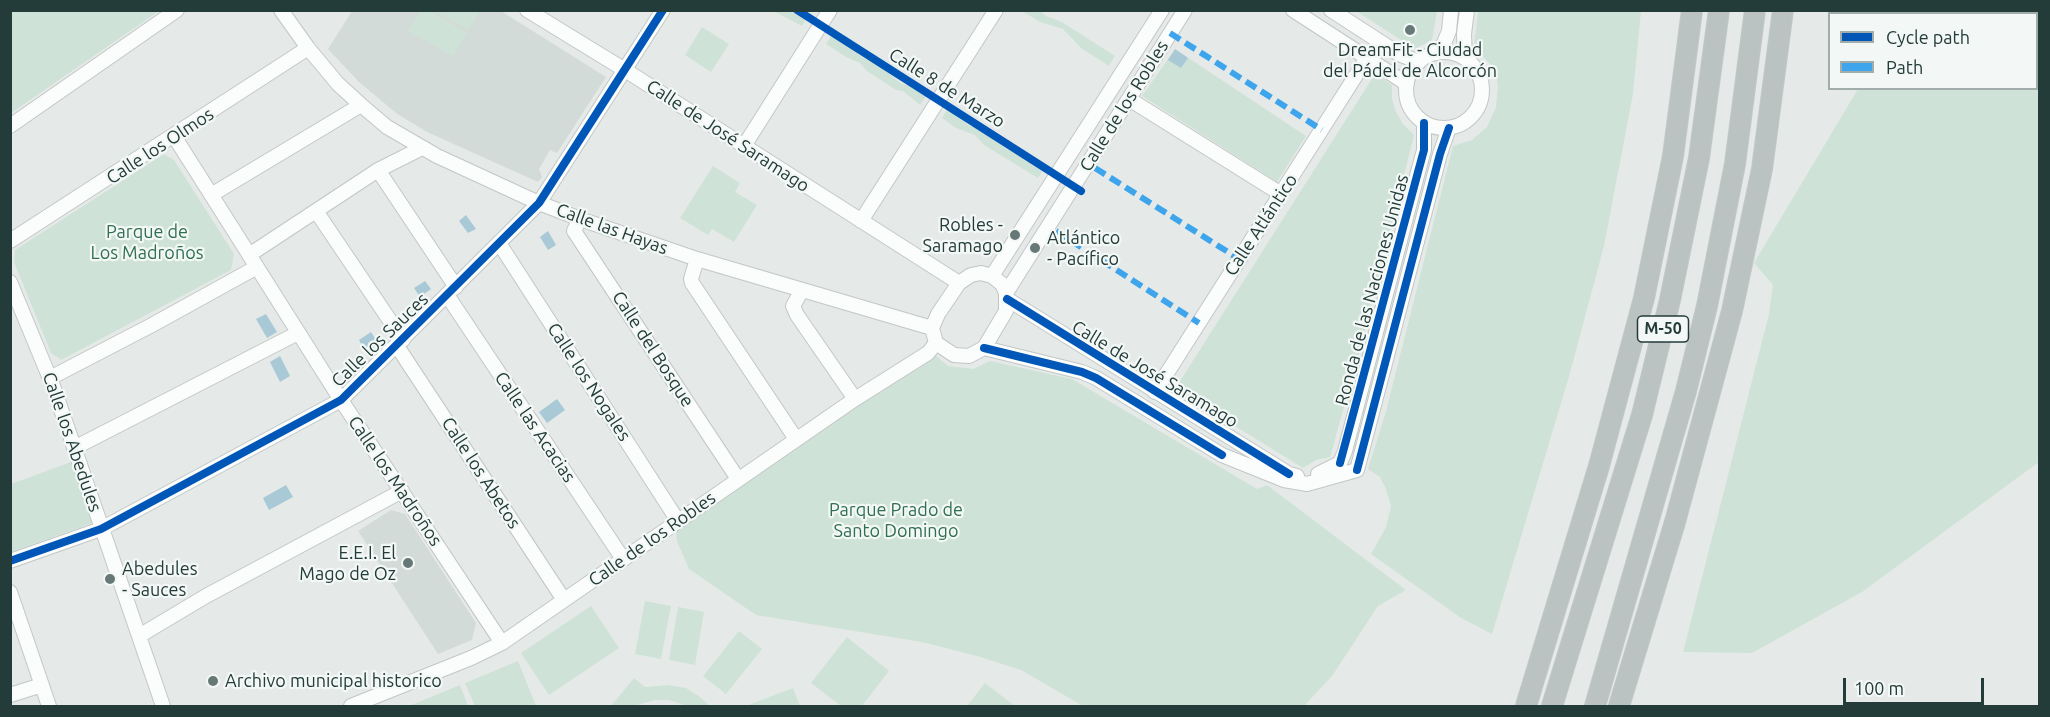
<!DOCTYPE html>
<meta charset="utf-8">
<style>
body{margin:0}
#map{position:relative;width:2050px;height:717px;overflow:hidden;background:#e5eae8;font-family:Ubuntu,sans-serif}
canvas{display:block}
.frame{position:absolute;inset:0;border:12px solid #233c39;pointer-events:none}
.legend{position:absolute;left:1828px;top:12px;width:210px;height:78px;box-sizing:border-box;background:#f3f8f6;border:2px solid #a0adaa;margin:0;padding:8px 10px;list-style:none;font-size:18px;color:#233c39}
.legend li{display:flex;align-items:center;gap:12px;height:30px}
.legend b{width:30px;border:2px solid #a0adaa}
.scale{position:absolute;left:1843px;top:678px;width:141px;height:27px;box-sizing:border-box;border:3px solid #233c39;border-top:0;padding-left:8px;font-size:18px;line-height:21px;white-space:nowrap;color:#233c39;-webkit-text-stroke:4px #f3f8f6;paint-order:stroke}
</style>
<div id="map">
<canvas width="2050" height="717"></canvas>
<div class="frame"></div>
<ul class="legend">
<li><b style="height:8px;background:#0057b8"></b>Cycle path</li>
<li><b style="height:8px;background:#3ea4ec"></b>Path</li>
</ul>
<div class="scale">100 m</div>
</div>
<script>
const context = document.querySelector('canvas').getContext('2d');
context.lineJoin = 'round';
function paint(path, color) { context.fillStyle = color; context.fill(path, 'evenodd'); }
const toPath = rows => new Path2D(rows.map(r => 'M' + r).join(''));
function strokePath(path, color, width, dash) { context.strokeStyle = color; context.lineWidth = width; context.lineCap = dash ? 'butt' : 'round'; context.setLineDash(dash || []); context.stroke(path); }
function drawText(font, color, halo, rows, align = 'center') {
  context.font = font + ' Ubuntu,sans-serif'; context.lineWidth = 4.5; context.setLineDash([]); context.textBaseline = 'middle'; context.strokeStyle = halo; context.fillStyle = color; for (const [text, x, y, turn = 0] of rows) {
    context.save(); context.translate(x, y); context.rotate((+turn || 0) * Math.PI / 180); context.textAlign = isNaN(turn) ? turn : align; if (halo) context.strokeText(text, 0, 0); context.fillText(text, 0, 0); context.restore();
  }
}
paint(toPath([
 [352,11,501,11,606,77,557,153,550,150,539,169,542,177,538,182,427,132,396,113,359,82,328,49],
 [391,510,405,514,476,623,472,640,438,654,358,531]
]), '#d3dbd8');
paint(toPath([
 [11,10,159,10,159,11,11,113],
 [429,10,467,33,453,56,408,31,420,11],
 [478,10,480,12,468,30,435,11],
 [773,11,795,11,807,18,802,26],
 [1022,11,1040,11,1046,16,1062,22,1115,56,1109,66,1081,48,1063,29,1040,22],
 [1356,11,1437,11,1432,40,1415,49],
 [1478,11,1641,11,1633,94,1604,246,1570,373,1492,634,1461,618,1371,554,1386,527,1391,506,1386,489,1380,477,1368,469,1385,415,1453,146,1472,140,1487,127,1496,107,1498,85,1494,68,1474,47],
 [1904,11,2039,11,2039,462,1862,592,1752,653,1683,652,1769,314,1773,285,1754,263,1858,89,2036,88,2036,14,1902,13],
 [702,27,729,44,711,72,685,55],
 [832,34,862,57,886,70,895,79,902,84,915,87,927,95,920,105,903,91,896,90,867,71,860,63,846,57,826,44],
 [1175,49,1306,136,1277,182,1142,96],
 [1375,74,1392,85,1392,99,1396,112,1403,124,1414,135,1360,350,1330,457,1316,460,1303,468,1175,389],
 [948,108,968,125,983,130,1006,149,1025,157,1043,170,1038,178,984,145,975,135,956,128,942,118],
 [164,154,174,160,234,254,231,270,61,360,51,353,14,262,15,250],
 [713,166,740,183,735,192,757,205,734,242,712,229,708,235,680,218],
 [933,353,948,366,973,369,990,361,1072,379,1257,489,1267,485,1406,590,1378,606,1332,676,1304,706,1083,706,1021,670,977,656,922,642,756,615,689,569,677,541,676,531],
 [74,461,95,522,11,552,11,484],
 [645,601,671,606,661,659,635,654],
 [591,606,619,648,549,695,521,653],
 [678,607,704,612,695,665,669,660],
 [739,631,762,649,726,694,703,676],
 [847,637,889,671,862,706,841,706,811,683],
 [518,661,536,706,475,706,465,683],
 [634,678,645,687,668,685,686,688,700,697,710,706,687,706,669,700,654,700,634,706,611,706],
 [985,683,1007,700,1015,706,967,706],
 [460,685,468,706,409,706],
 [793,688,800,706,746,706]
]), '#cfe2d7');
paint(toPath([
 [1175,49,1188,58,1181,68,1168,60],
 [466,215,476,229,468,233,459,221],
 [548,231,556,245,548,250,540,237],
 [425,281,431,289,420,297,414,288],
 [266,314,277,332,267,338,256,319],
 [371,332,377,341,364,349,359,340],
 [280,356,290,376,280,382,270,362],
 [557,399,565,410,547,423,539,412],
 [286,485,293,497,269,510,263,498]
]), '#a8c9d5');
const minor = toPath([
 [281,10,308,48,338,84,361,105,387,127,437,156,539,203,583,220,697,259,932,328],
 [527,10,625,70,959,283],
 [1293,10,1407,84],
 [1331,10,1399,54,1419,62],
 '1406 90a38 38 0 1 1 76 0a38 38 0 1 1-76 0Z',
 [1437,53,1444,43,1449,31,1451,10],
 [1465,58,1464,34,1467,10],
 [1129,99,1281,194],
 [10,126,177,10],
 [174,136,341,400,502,643],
 [744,146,830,10],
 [378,170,456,287],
 [211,195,361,105],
 [316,211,403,340],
 [580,218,574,231,738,479],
 [861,221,996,10],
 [10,241,308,48],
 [499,243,678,521],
 [249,255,378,170,422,148],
 [697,259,691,279,692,283,796,439],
 [981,273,992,276,1002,284,1006,293,1006,311,984,348,969,356,954,355,936,343,932,328,938,314,959,283,971,275,981,273],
 [992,276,1162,10],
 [10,282,53,386,163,706],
 [802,290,793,306,797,315,855,399],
 [1006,293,1185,10],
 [447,295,623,559],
 [1007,299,1289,474,1297,476],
 [397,346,564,600],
 [984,348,1082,372,1096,378,1222,455,1284,480,1307,484,1357,470,1440,154,1449,128],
 [50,378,152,325,257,267],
 [1155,392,1367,58],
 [74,448,298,333],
 [1318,474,1340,463,1345,451,1418,172,1424,150,1424,123],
 [10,561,101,529,341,400,539,203,663,10],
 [10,592,49,706],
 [139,636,206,596,402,491],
 [10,695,42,685],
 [351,706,471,658,502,643,855,399,928,353,936,343]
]);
const highway = toPath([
 [1526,706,1599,466,1644,298,1673,156,1692,10],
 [1552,706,1642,415,1670,300,1699,158,1719,10],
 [1595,706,1686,391,1707,306,1735,164,1755,10],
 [1619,706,1675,522,1732,311,1762,169,1783,10]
]);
strokePath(minor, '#c2c7c5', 16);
strokePath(highway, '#c1c9c8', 22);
strokePath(minor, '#fbfcfc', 14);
strokePath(highway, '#bbc2c2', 20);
strokePath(toPath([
 [1170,33,1322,130],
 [1095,168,1239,259],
 [1056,231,1199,323]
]), '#3ea4ec', 6, [12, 6]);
strokePath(toPath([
 [797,10,1081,191],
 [1007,299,1289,474],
 [984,348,1082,372,1096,378,1222,455],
 [1340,463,1418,172,1424,150,1424,123],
 [1357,470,1440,154,1449,128],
 [10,561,101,529,341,400,539,203,663,10]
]), '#0057b8', 8);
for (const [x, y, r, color] of [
 [1410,30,6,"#677976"],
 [1015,235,6,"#677976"],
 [1035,248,6,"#677976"],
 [408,563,6,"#677976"],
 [110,579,6,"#677976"],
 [213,681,6,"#677976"]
]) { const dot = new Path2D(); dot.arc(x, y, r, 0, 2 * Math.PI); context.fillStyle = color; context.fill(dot); strokePath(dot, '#f3f8f6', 2); }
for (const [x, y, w] of [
 [1663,329,51]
]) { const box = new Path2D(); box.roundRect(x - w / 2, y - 13, w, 26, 4.5); context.fillStyle = '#f3f8f6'; context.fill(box); strokePath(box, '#233c39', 1.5); }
drawText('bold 16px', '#233c39', null, [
 ["M-50",1663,329]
]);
drawText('18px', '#233c39', '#f3f8f6', [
 ["DreamFit - Ciudad",1410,50,"center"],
 ["del Pádel de Alcorcón",1410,71,"center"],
 ["Robles -",1003,225,"right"],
 ["Saramago",1003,246,"right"],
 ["Atlántico",1047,238],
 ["- Pacífico",1047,259],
 ["E.E.I. El",396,553,"right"],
 ["Mago de Oz",396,574,"right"],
 ["Abedules",122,569],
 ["- Sauces",122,590],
 ["Archivo municipal historico",225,681]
], 'left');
drawText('18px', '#233c39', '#f3f8f6', [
 ["Calle 8 de Marzo",947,88,32],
 ["Calle de los Robles",1124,106,-58],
 ["Calle de José Saramago",728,136,33],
 ["Calle los Olmos",160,146,-33],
 ["Calle Atlántico",1261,225,-57],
 ["Calle las Hayas",612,229,20],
 ["Ronda de las Naciones Unidas",1372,290,-75],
 ["Calle los Sauces",380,340,-44],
 ["Calle del Bosque",653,349,57],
 ["Calle de José Saramago",1155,374,31],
 ["Calle los Nogales",589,382,57],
 ["Calle las Acacias",535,427,56],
 ["Calle los Abedules",72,442,71],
 ["Calle los Abetos",481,473,57],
 ["Calle los Madroños",395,481,56],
 ["Calle de los Robles",652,539,-35]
]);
drawText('18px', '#307052', '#f3f8f6', [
 ["Parque de",147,232],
 ["Los Madroños",147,253],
 ["Parque Prado de",896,510],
 ["Santo Domingo",896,531]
]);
</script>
